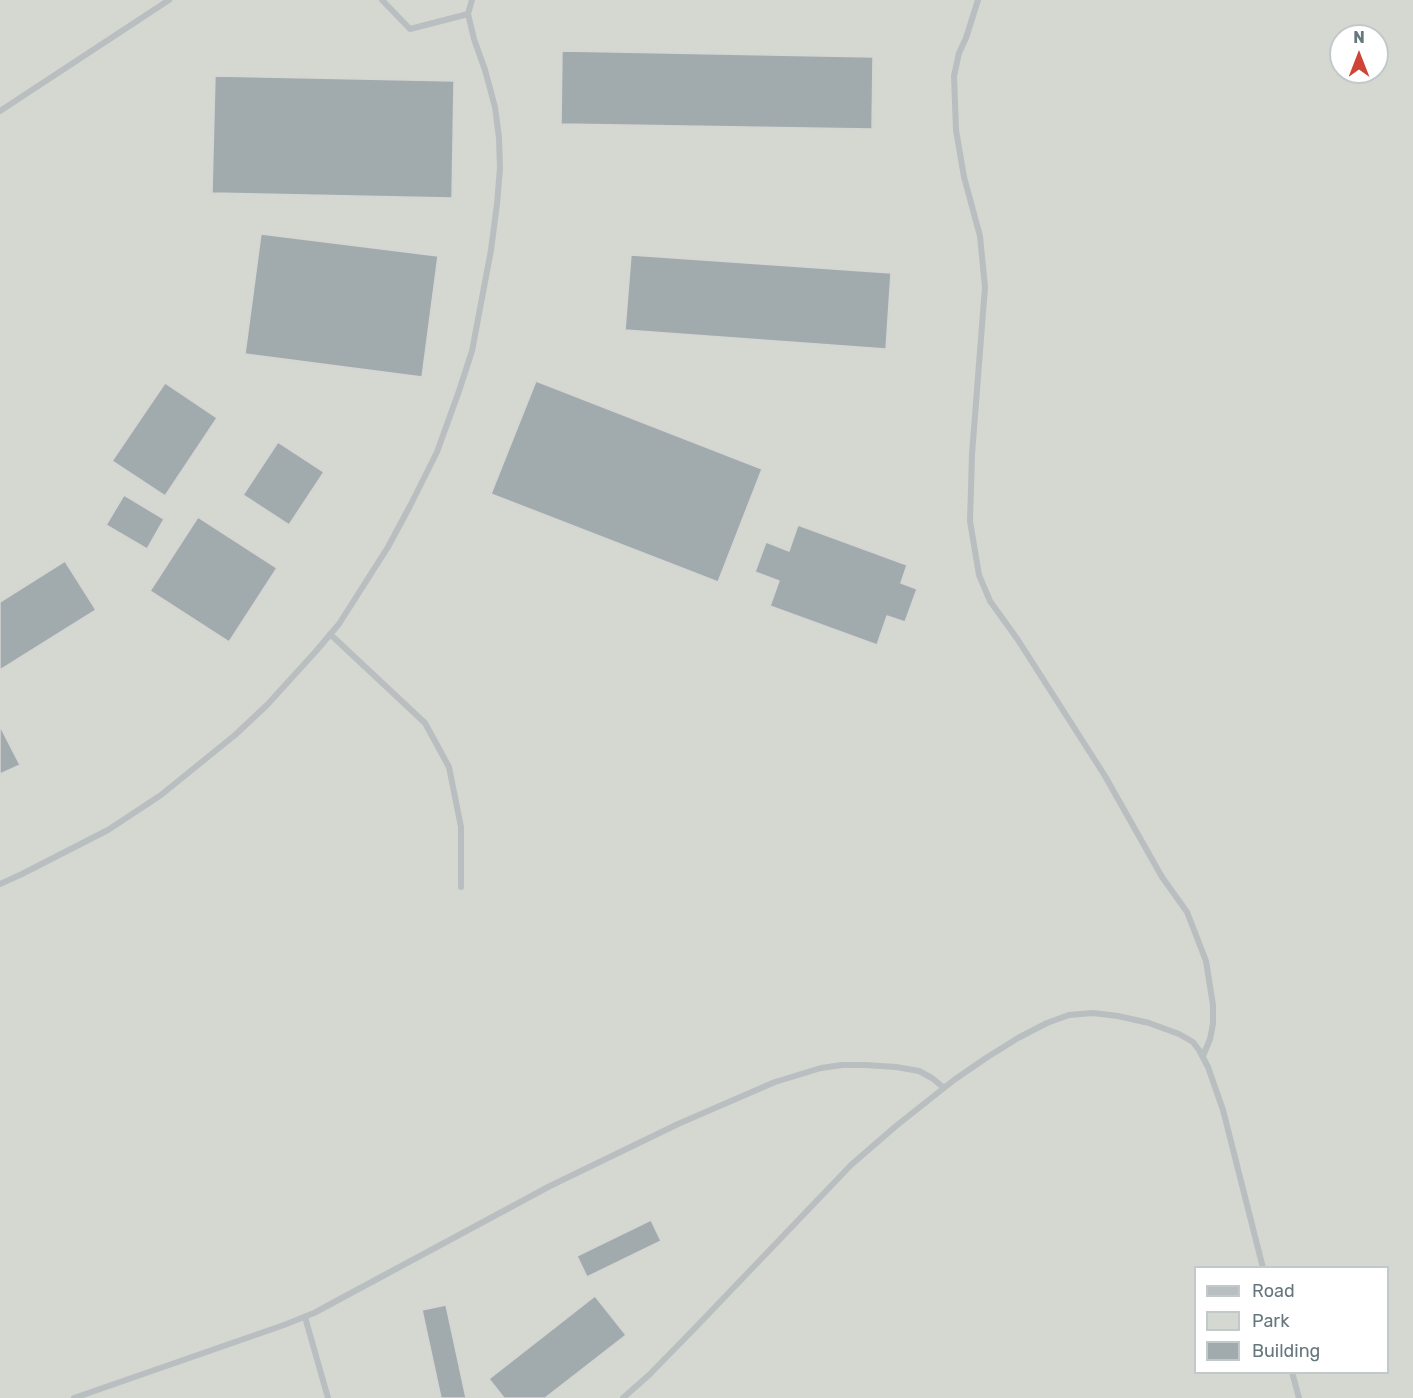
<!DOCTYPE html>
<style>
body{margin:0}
#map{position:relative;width:1413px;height:1398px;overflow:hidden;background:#f4f3f0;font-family:Rubik,sans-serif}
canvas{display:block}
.legend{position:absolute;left:1194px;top:1266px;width:195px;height:108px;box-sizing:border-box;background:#fff;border:2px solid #c2c9cb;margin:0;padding:8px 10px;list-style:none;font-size:18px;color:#66777e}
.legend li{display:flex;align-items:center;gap:12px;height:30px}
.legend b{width:30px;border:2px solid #c2c9cb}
.north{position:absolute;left:1329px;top:24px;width:60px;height:60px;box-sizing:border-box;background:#fff;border:2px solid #c2c9cb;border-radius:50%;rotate:0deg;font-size:16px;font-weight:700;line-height:24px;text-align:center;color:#66777e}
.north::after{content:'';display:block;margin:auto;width:21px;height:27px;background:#ce4436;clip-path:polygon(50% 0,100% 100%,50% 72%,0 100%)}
</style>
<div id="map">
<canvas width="1413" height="1398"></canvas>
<ul class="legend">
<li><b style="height:8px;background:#b9bec0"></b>Road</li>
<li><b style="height:16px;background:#d4d8d0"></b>Park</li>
<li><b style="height:16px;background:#a1aaad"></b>Building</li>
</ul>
<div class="north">N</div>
</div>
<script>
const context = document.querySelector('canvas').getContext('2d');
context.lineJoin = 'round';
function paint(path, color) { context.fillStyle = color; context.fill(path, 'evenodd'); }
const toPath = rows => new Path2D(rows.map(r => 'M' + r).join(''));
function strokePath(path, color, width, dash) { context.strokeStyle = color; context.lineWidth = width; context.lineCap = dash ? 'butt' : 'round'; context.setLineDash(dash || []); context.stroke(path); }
paint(toPath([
 [0,0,1413,0,1413,1398,0,1398],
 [1341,36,1377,36,1377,72,1341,72],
 [1196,1268,1388,1268,1388,1372,1196,1372]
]), '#d4d8d0');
const building = toPath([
 [562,51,873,57,872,129,561,124,562,51],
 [215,76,454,81,452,198,212,193,215,76],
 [261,234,438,256,422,377,245,354,261,234],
 [631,255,891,273,886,349,625,330,631,255],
 [536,381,762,469,718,582,491,494,536,381],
 [165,383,217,418,165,496,112,461,165,383],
 [278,442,324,472,289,525,243,495,278,442],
 [124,495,164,519,147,549,106,525,124,495],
 [198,517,277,568,229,642,150,591,198,517],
 [798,525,907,565,901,583,917,589,905,622,887,616,877,645,770,606,779,581,755,572,766,542,789,551,798,525],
 [65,561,96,610,0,670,0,602,65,561],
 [0,726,20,765,0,774,0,726],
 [651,1220,661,1241,587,1277,577,1256,651,1220],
 [595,1296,626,1335,545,1398,504,1398,489,1379,595,1296],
 [446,1305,466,1398,441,1398,422,1310,446,1305]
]);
paint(building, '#a1aaad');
strokePath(building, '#d5d5d3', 1.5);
strokePath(toPath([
 [382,0,410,29,468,14],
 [978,0,966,38,959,53,954,76,956,130,964,177,980,236,985,287,972,454,970,521,979,575,990,601,1018,640,1105,776,1162,877,1187,912,1206,961,1213,1005,1213,1024,1210,1039,1203,1056],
 [0,111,169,0],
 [330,634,425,723,449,767,461,827,461,887],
 [0,884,22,874,108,830,161,795,235,735,267,705,317,650,339,624,388,547,410,506,437,452,459,391,472,351,491,250,497,204,500,168,499,138,495,107,485,70,474,39,468,14,472,0],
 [305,1317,328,1398],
 [1292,1372,1299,1398],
 [74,1398,284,1325,314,1313,550,1186,678,1124,775,1082,821,1068,842,1065,865,1065,896,1067,919,1071,932,1078,944,1088],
 [623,1398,649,1375,695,1328,851,1165,896,1126,954,1080,986,1058,1018,1038,1047,1023,1069,1015,1093,1013,1118,1016,1149,1023,1179,1034,1193,1042,1199,1050,1208,1067,1223,1110,1263,1268]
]), '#b9bec0', 6);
</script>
